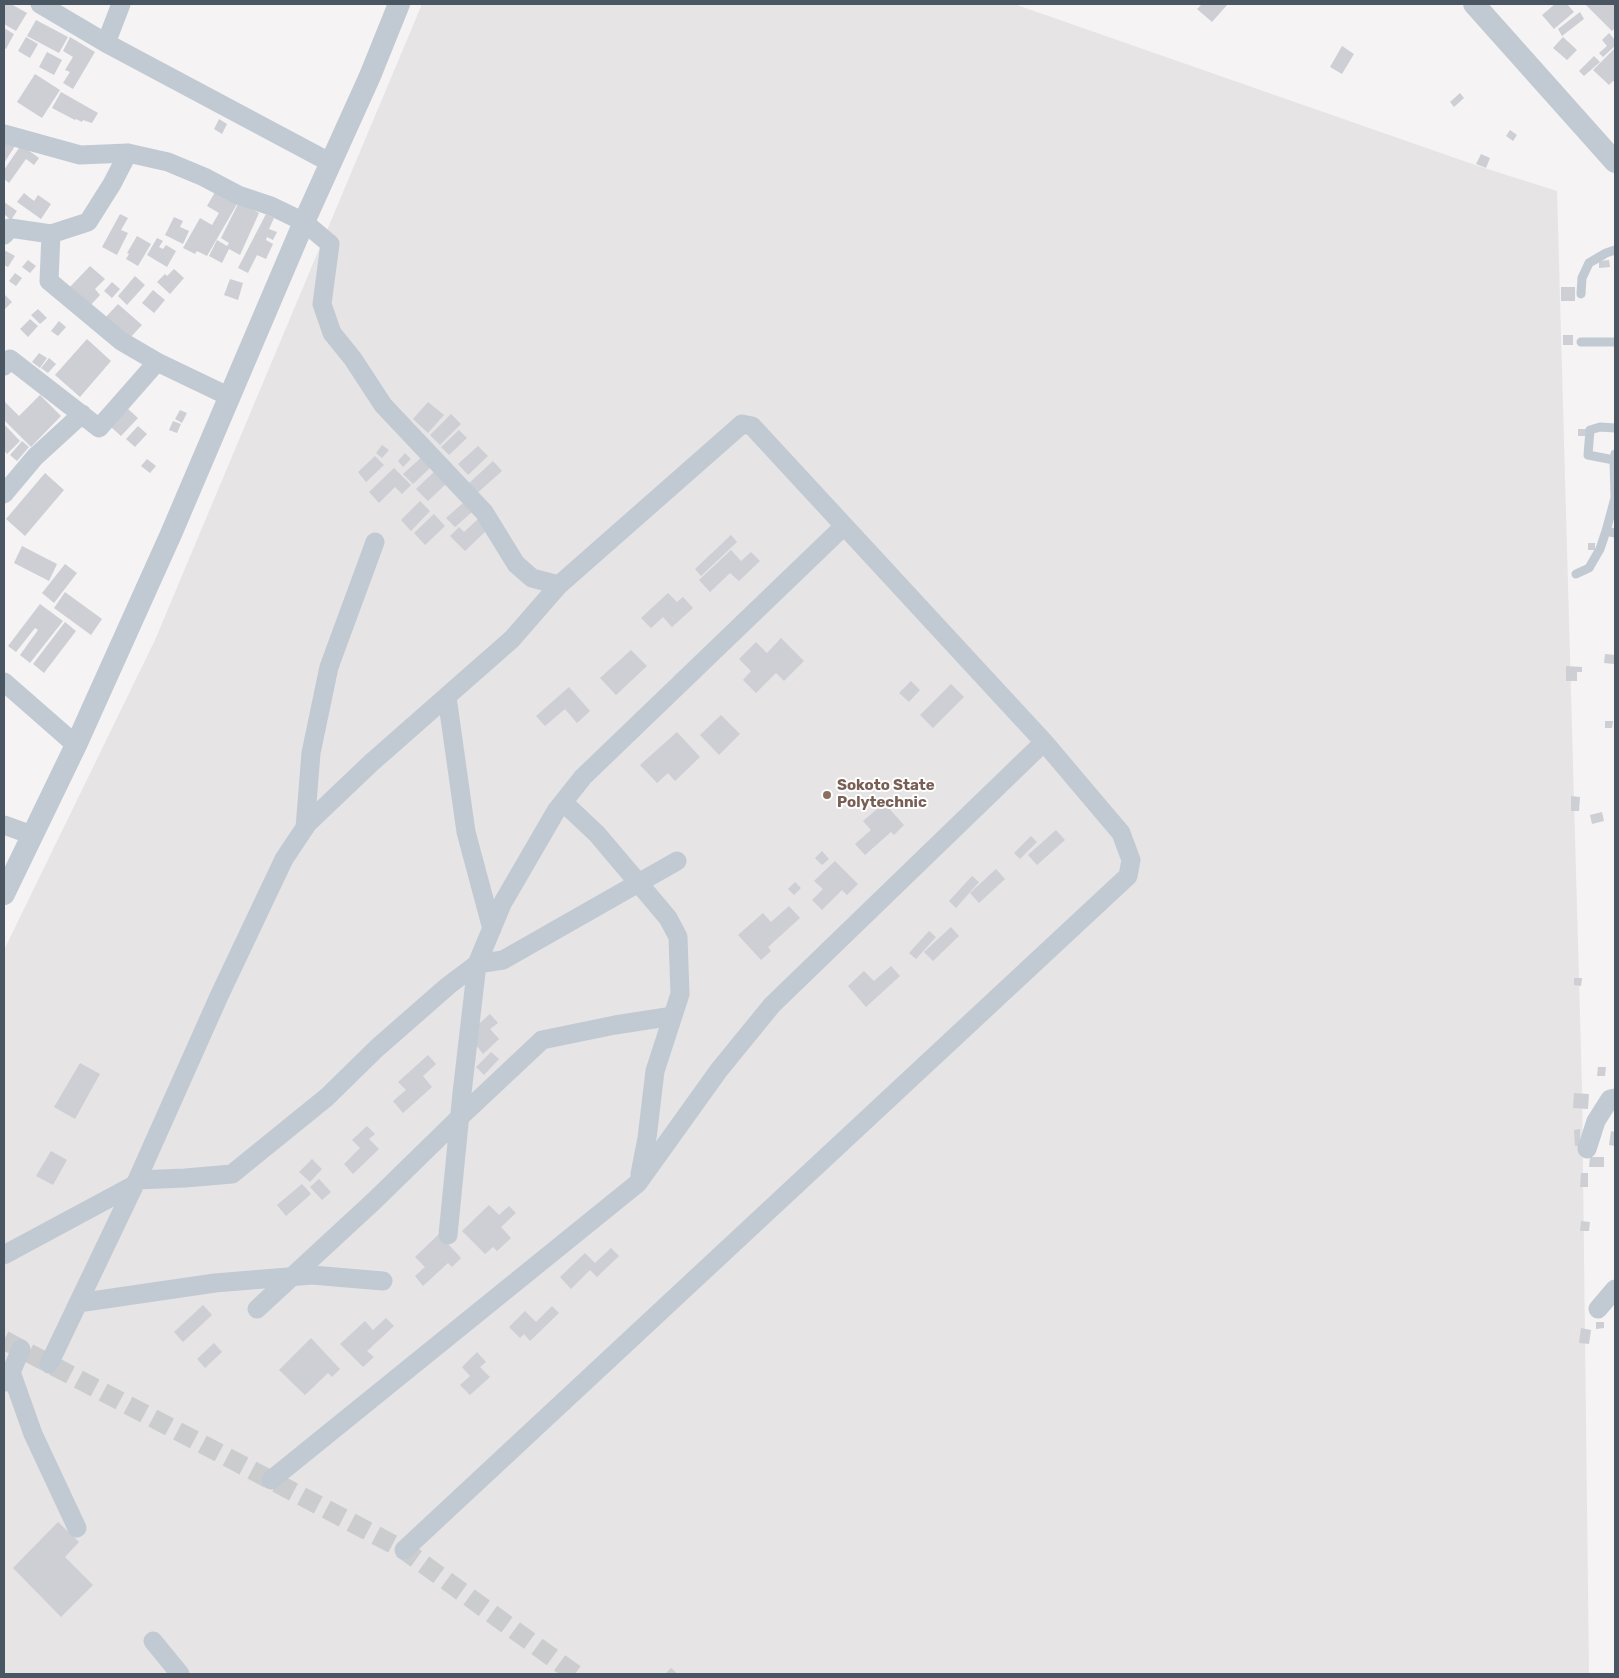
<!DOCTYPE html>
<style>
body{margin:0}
#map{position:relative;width:1619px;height:1678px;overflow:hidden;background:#f5f3f3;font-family:Rubik,sans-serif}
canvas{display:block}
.frame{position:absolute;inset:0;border:5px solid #4a5661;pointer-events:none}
</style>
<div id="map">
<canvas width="1619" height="1678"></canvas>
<div class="frame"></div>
</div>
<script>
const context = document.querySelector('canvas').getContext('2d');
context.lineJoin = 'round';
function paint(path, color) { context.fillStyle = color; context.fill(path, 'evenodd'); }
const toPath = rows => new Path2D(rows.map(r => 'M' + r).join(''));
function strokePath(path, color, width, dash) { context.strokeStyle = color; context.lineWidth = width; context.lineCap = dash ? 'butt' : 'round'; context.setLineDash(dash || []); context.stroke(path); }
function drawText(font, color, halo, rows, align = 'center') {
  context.font = font + ' Rubik,sans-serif'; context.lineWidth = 4; context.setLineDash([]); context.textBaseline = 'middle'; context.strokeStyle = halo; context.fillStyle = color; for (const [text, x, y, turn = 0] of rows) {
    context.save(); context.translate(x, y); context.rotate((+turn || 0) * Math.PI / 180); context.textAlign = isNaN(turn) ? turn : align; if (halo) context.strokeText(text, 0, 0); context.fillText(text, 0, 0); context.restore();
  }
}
paint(toPath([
 [422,4,1014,4,1478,166,1557,191,1582,1087,1589,1674,4,1674,4,950,155,640]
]), '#e6e4e5');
paint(toPath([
 [4,4,11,4,27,13,16,31,4,24],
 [1202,4,1228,4,1212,22,1197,9],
 [1555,4,1567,4,1574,12,1554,29,1542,15],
 [1588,4,1615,4,1615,28,1612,31,1586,5],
 [1580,12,1584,19,1562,36,1558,29],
 [36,20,68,37,59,53,27,36],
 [4,28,14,34,6,49,4,48],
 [1609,33,1615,40,1615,46,1603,57,1599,53,1607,46,1602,40],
 [26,37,38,44,30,58,18,51],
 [70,37,95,52,73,89,63,83,70,72,65,70,73,57,63,51],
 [1563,37,1577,50,1567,60,1553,48],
 [1342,46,1354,54,1342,74,1330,67],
 [1615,48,1615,82,1613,81,1609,85,1593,70],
 [47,52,62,60,54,75,39,67],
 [1594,56,1600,62,1584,76,1579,71],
 [35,74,60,90,42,118,17,102],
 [61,92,98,113,92,123,83,120,82,122,76,119,75,120,52,108],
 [1460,93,1464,98,1454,107,1450,102],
 [219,119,227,124,222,134,214,129],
 [1510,130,1517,135,1513,141,1506,136],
 [7,141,15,146,4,163,4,144],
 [21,145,39,158,34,165,26,159,9,183,4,179,4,170],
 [1481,154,1490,158,1486,168,1476,164],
 [218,187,240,199,207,256,197,251,195,254,183,248,200,218,212,225,219,213,207,206],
 [24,193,34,201,38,195,51,204,41,219,17,202],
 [4,202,17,211,11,220,4,214],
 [239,202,259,213,240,255,229,249,222,263,209,256,217,240,227,246,229,243,221,238],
 [120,214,128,218,121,230,128,233,117,255,102,247],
 [266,214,274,218,269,229,277,232,273,240,267,237,266,240,273,244,266,259,257,255,248,273,238,268],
 [174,217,183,221,180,227,189,231,183,244,165,235],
 [137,236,151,244,138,266,126,259,129,254,127,253],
 [157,238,163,241,159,247,163,249,166,245,176,251,167,267,147,255],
 [4,250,15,256,8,267,4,265],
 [28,260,36,266,30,273,22,267],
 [1609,260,1610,267,1599,268,1599,261],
 [90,266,105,279,95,289,100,295,88,308,68,289],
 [174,269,184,278,170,294,157,282,165,274,167,276],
 [15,273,22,278,16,286,9,281],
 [135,276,145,285,127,305,118,296],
 [230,279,243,283,238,300,224,295],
 [112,282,120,289,112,298,104,291],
 [1561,287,1575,287,1575,301,1561,301],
 [153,290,165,300,154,313,142,303],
 [4,294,12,302,4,310],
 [118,304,142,325,128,340,104,319],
 [38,309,47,318,40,324,31,315],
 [30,319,38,326,28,337,20,329],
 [59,321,66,327,58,336,51,331],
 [1563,335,1573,335,1573,345,1563,345],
 [87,339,111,361,80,397,55,375],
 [39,353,47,358,40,368,32,362],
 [49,358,56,364,48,373,41,368],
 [40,395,61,416,31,447,4,420,4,403,5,402,19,416],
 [428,402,444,415,428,433,413,419],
 [128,409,138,418,121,436,111,427],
 [180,410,187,413,182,423,175,419],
 [451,414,461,424,440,445,430,435],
 [173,421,181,424,177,433,169,430],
 [4,424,20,441,7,454,4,450],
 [138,426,147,434,135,447,126,439],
 [1578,429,1588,429,1588,436,1578,436],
 [459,430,467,438,449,455,441,447],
 [22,441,29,447,17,461,10,455],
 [382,445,389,450,382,458,376,453],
 [478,446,488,456,468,475,458,464],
 [405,453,411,459,403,467,398,461],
 [375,456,384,465,366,482,358,472],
 [423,456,432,466,413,484,403,474],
 [147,459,156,466,150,473,141,466],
 [493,461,502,471,475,495,467,485],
 [394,468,411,485,402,494,395,487,379,503,369,492],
 [435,471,447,483,428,501,416,489],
 [45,473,64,490,25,536,6,519],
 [420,501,430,511,411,531,401,520],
 [463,503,472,512,455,527,446,518],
 [434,514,445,526,425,545,414,533],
 [478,519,488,529,465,551,450,536,459,527,464,532],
 [731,535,737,542,701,576,695,569],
 [1588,543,1595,543,1595,550,1588,550],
 [22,546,57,564,49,581,14,563],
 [731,550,741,561,751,552,760,561,739,581,730,573,710,592,699,580],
 [65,564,77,573,54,603,42,593],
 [65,592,102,619,91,635,54,608],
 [668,593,677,602,683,597,693,608,672,627,663,617,651,628,641,618],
 [40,604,63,621,30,663,20,655,38,630,35,628,16,652,8,646],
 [65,622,76,631,44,673,33,664],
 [781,638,804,661,784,681,776,673,756,693,743,680,751,671,739,659,756,642,767,653],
 [631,650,647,666,616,695,600,678],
 [1605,654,1615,655,1614,664,1604,663],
 [1566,666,1582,667,1582,672,1577,672,1577,681,1566,681],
 [911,681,920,690,909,702,899,693],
 [951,684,964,697,933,728,920,715],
 [569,687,590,711,577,723,565,709,545,726,536,716],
 [721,715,740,734,719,755,700,735],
 [1605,721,1613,721,1612,728,1605,728],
 [677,732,700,757,675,781,668,773,657,783,640,765],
 [1571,796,1580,797,1579,811,1571,811],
 [884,803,904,825,894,835,891,832,865,855,855,844,871,830,863,821],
 [1602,812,1604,821,1592,824,1590,815],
 [1056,830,1065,840,1037,865,1028,855],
 [1031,836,1037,842,1020,859,1014,853],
 [822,851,829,859,822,865,815,858],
 [835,861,858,884,847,895,842,890,822,910,812,900,823,889,814,881],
 [996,869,1005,879,979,903,970,893],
 [972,876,979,882,956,908,949,901],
 [795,882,801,888,794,895,788,889],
 [789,906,800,918,768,947,771,951,761,960,738,935,763,913,771,922],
 [951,927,959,936,933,961,924,952],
 [929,931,936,937,916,959,909,953],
 [891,966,900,976,866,1007,848,986,864,971,874,981],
 [1574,978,1582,978,1581,986,1574,985],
 [490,1014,498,1023,490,1029,499,1039,483,1054,473,1041,478,1037,472,1030],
 [491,1052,499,1059,484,1075,476,1067],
 [428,1055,436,1064,423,1076,432,1087,403,1113,393,1101,406,1090,398,1082],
 [80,1063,100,1074,75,1119,54,1107],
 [1598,1067,1606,1067,1605,1076,1597,1076],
 [1574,1093,1589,1094,1588,1109,1573,1108],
 [367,1126,375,1134,369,1139,379,1149,353,1174,344,1164,360,1148,352,1140],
 [1580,1129,1580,1146,1575,1146,1574,1130],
 [1611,1131,1615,1132,1615,1146,1609,1145],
 [51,1151,67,1160,53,1185,36,1176],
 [1590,1157,1604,1157,1604,1167,1589,1167],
 [312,1159,322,1169,310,1182,299,1172],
 [1581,1173,1588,1173,1588,1187,1580,1187],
 [319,1179,331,1192,322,1200,310,1187],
 [302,1184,311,1194,286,1216,277,1205],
 [489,1205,499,1215,509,1206,516,1213,501,1227,511,1238,497,1251,493,1247,485,1254,462,1231],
 [1581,1221,1590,1222,1589,1231,1580,1231],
 [439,1234,461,1258,452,1267,448,1263,423,1286,415,1276,425,1267,415,1257],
 [611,1248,619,1256,597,1277,590,1270,571,1289,560,1277,585,1253,595,1263],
 [203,1305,212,1315,183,1342,174,1332],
 [552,1306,559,1313,530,1341,524,1334,520,1338,509,1327,525,1311,536,1322],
 [386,1318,394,1326,367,1351,374,1357,363,1367,340,1344,365,1321,373,1330],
 [1596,1322,1604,1322,1604,1328,1596,1329],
 [1581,1328,1591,1330,1589,1344,1579,1343],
 [311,1338,340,1369,332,1377,328,1373,305,1395,279,1370],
 [214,1343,222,1352,205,1368,197,1359],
 [477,1352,486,1362,480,1367,490,1377,470,1395,460,1385,470,1376,462,1367],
 [58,1522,79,1542,65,1557,93,1585,61,1617,13,1568],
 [671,1668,678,1674,665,1674]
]), '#cdcfd5');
strokePath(toPath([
 [4,1340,404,1550,575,1674]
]), '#caccce', 19, [19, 9]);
strokePath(toPath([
 [1581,294,1582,278,1589,263,1606,253,1615,250],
 [1581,342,1615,342],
 [1614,460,1588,455,1590,430,1600,427,1615,428],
 [1606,531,1615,498,1614,460,1615,454],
 [1576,574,1589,568,1600,549,1606,531,1615,533]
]), '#c1cad2', 9);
strokePath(toPath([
 [40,4,106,43,331,163],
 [106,43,121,4],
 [4,134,80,155,128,153,168,162,204,177,238,195,271,206,304,222,330,244,322,304,332,333,353,359,383,405,484,512,516,564,532,578,559,585],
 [51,234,88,222,112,184,128,153],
 [4,235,10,228,51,234,49,281,121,341,157,362,230,397],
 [4,366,10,359,99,428,157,362],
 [4,494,35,457,82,414],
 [4,682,76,745],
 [447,697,466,832,492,929],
 [564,803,597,834,668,918,678,937,680,994,655,1071,647,1138,640,1174],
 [4,825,32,835],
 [305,828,311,753,329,667,375,542],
 [1587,1149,1596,1121,1610,1099,1615,1098],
 [137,1180,185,1178,232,1174,327,1097,377,1048,449,985,477,964,502,904,556,811,583,777,844,526],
 [448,1235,462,1093,477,964,503,960,677,861],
 [4,1255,134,1185],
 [78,1303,215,1283,312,1275,383,1281],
 [257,1309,374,1201,459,1118,542,1040,615,1025,673,1016],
 [1598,1309,1615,1289],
 [49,1364,137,1180,220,994,284,859,308,823,371,763,512,639,559,585,742,424,752,426,1044,742,1121,833,1131,860,1128,876,404,1550],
 [11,1372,33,1434,77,1528],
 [7,1382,21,1349],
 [271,1480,638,1183,719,1070,772,1005,1044,742],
 [153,1641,180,1674]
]), '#c1cad2', 19);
strokePath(toPath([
 [1474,4,1615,162],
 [4,894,76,745,171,534,304,222,370,76,399,4]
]), '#c1cad2', 22);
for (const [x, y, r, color] of [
 [827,795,5,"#8d6e63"]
]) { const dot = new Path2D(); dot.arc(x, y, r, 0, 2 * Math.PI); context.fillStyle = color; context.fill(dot); strokePath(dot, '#fff', 2); }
drawText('bold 15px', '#785e54', '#fff', [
 ["Sokoto State",837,786],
 ["Polytechnic",837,803]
], 'left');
</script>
